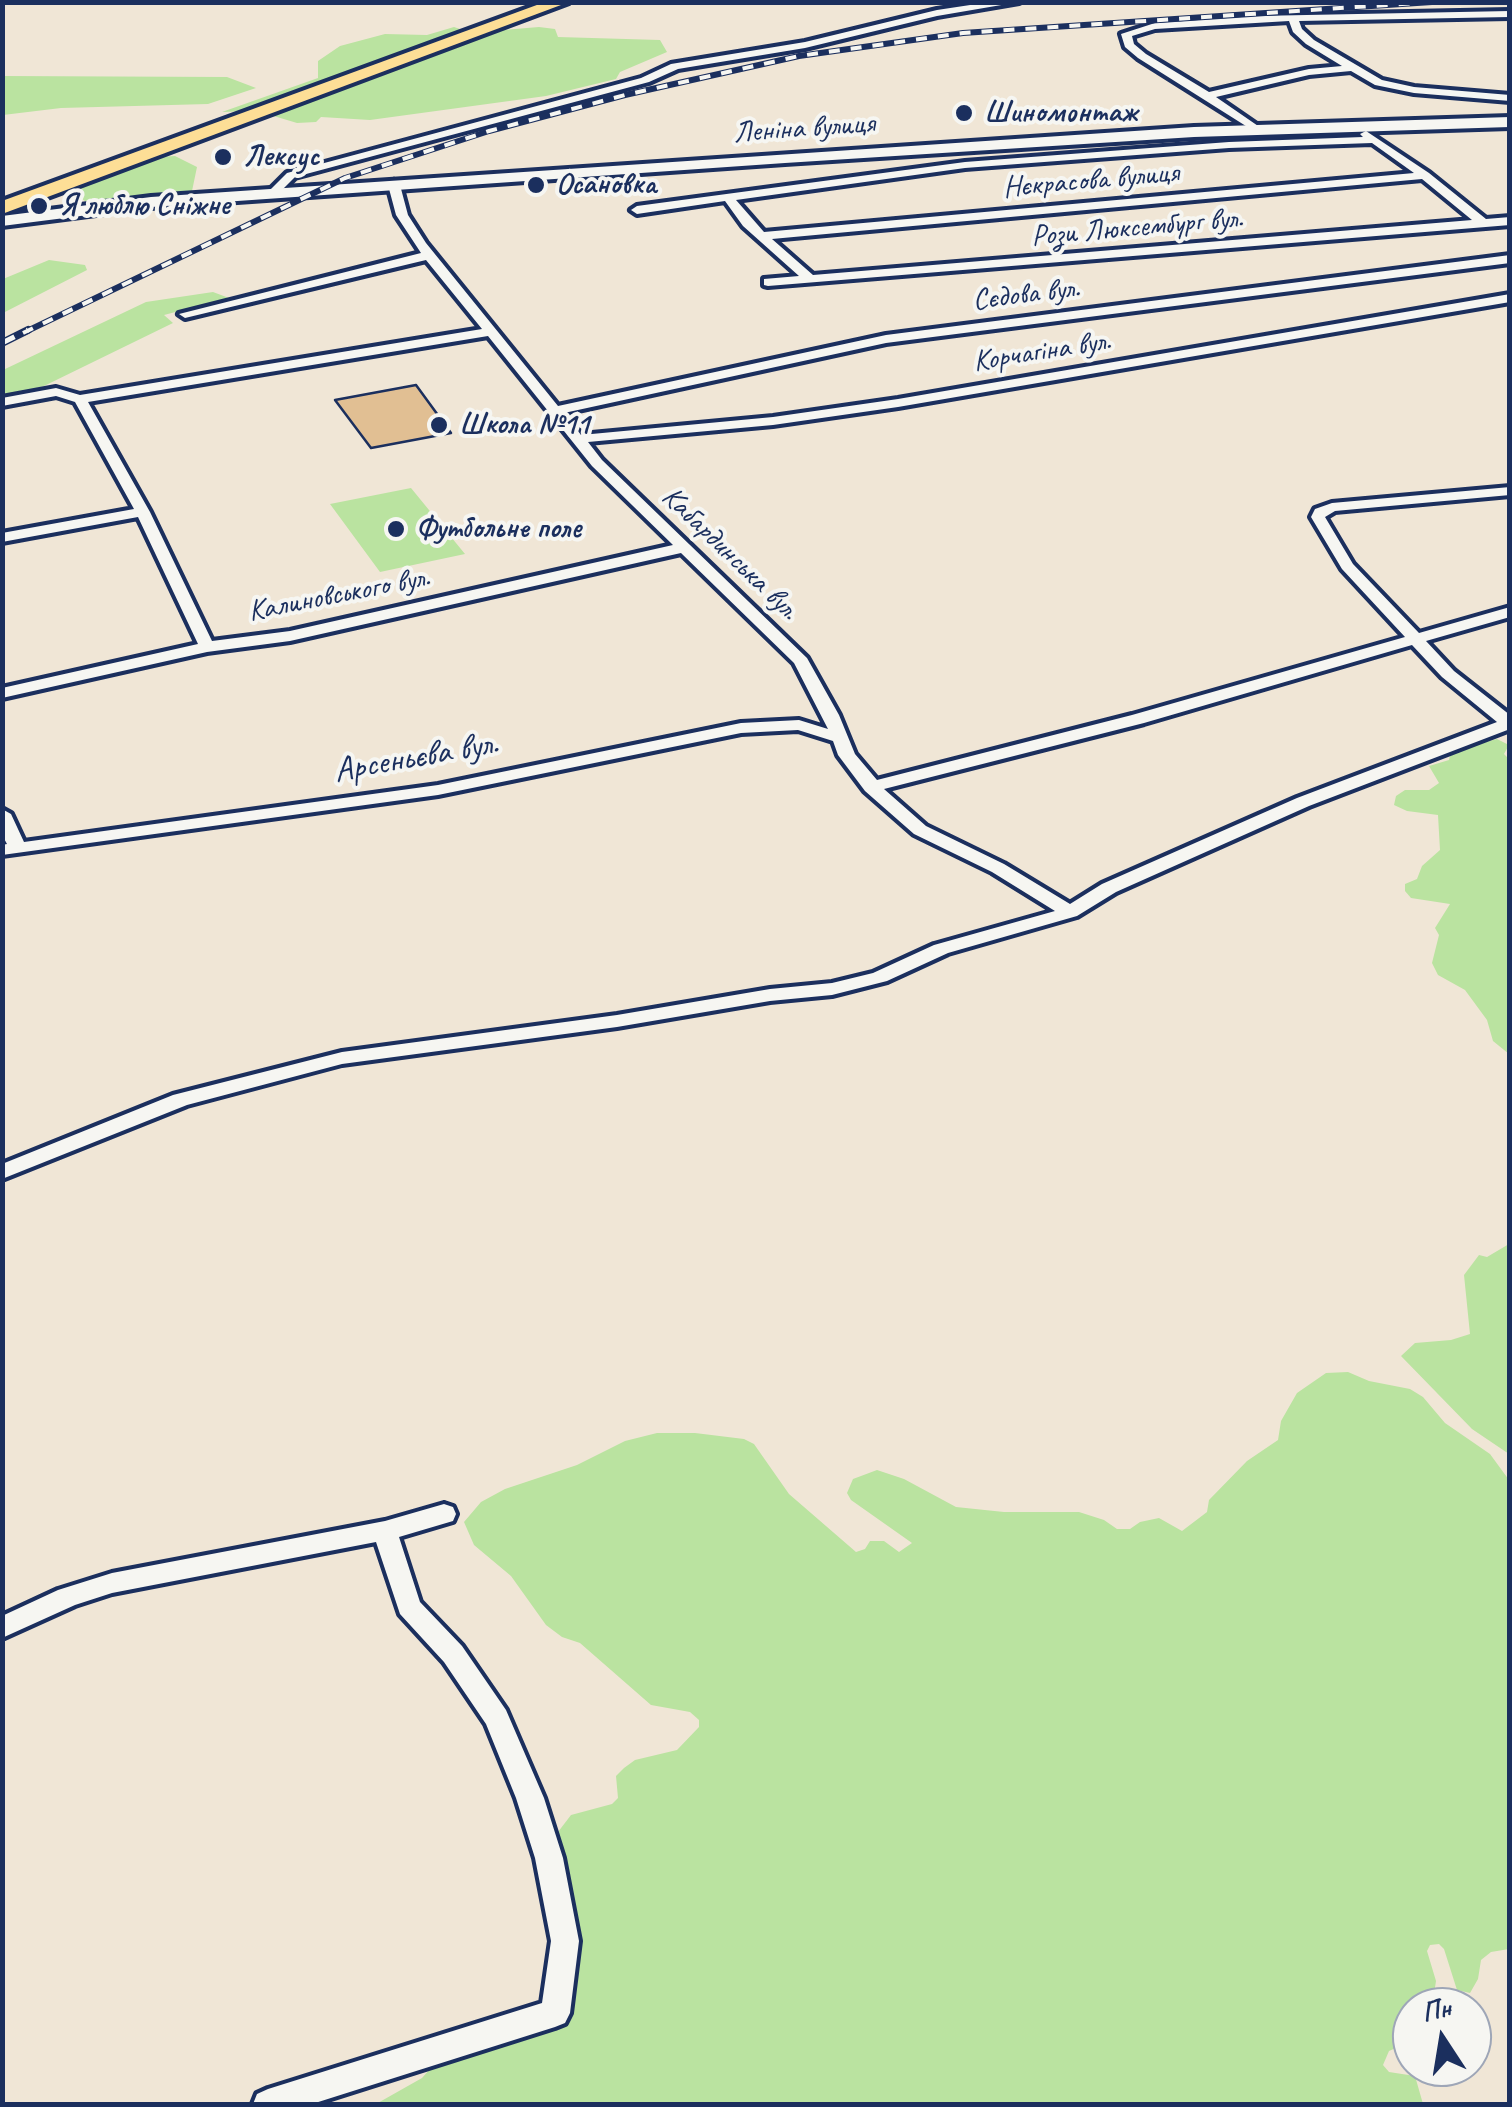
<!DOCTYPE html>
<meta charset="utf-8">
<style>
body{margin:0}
#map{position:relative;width:1512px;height:2107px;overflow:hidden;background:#f0e6d6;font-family:Caveat,sans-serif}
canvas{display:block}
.frame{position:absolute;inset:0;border:5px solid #1b2f5e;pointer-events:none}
.north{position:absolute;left:1392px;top:1987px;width:100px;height:100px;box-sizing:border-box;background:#f6f6f2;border:2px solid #9ea6b7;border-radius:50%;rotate:348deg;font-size:28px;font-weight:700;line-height:40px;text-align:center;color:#1b2f5e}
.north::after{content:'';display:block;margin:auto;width:35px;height:45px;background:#1b2f5e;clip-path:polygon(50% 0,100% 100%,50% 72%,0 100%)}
</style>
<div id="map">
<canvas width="1512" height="2107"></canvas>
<div class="frame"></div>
<div class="north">Пн</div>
</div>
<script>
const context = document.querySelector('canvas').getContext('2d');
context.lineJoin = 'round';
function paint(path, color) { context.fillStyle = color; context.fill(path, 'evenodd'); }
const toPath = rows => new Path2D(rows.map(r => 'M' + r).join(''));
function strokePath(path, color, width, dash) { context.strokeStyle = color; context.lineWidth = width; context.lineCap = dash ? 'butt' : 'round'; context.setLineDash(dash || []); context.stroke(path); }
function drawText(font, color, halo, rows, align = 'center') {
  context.font = font + ' Caveat,sans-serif'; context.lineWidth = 8; context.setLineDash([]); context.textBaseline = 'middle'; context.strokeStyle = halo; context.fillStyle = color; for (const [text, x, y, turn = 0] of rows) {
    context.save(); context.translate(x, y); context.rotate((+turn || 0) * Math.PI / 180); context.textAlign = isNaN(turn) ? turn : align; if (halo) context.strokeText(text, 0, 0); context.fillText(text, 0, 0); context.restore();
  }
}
paint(toPath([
 [454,27,463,30,327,85,250,111,222,112,318,78,318,61,340,46,385,34,427,35],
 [539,27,555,29,558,37,660,40,667,52,620,72,616,79,546,96,370,120,321,117,316,122,297,123,267,114,491,31],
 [3,76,227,77,256,88,208,104,61,108,3,115],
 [175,156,197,167,192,191,184,195,85,201,67,190,158,157],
 [49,260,85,265,87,270,3,313,3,279],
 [213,292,229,298,164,315,173,323,44,386,3,397,3,370,146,302],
 [411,488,465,554,380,572,330,504],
 [1497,739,1509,745,1504,754,1510,760,1509,1054,1493,1041,1487,1020,1465,990,1438,975,1432,963,1439,935,1435,928,1450,904,1411,898,1405,891,1405,884,1417,879,1422,866,1440,850,1438,815,1407,811,1394,805,1396,796,1405,790,1429,790,1439,783,1429,766,1449,760,1451,751],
 [1509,1244,1509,1454,1472,1429,1401,1356,1415,1343,1451,1340,1470,1334,1464,1275,1479,1255,1487,1257],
 [1348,1372,1369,1381,1410,1389,1423,1397,1445,1423,1490,1454,1509,1480,1509,1949,1491,1952,1481,1960,1478,1979,1470,1993,1457,1990,1444,1949,1439,1944,1430,1945,1427,1951,1436,1981,1432,2007,1412,2007,1412,2041,1389,2051,1383,2065,1389,2072,1415,2076,1423,2104,376,2104,422,2078,437,2061,563,2010,558,1832,571,1815,612,1804,618,1798,616,1776,624,1768,635,1760,677,1750,699,1727,699,1720,690,1712,651,1705,580,1643,562,1637,546,1625,511,1576,474,1545,464,1522,481,1502,505,1489,577,1465,625,1441,657,1433,695,1433,744,1439,754,1444,789,1494,856,1552,865,1549,870,1541,884,1541,899,1552,912,1543,851,1500,847,1493,853,1479,877,1470,904,1479,956,1507,1004,1512,1079,1512,1104,1520,1117,1529,1130,1529,1140,1522,1159,1518,1182,1531,1207,1512,1209,1500,1247,1461,1278,1440,1281,1421,1297,1393,1326,1373]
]), '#bae3a0');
const building = toPath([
 [416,385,451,433,371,448,335,400,416,385]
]);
paint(building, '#e1bf93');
strokePath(building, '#1b2f5e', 2.5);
const street = toPath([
 [990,2,1019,2,937,16,805,48,678,69,649,82,295,177,277,195,267,193,287,173,641,78,671,64,805,42,937,10,990,2],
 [1510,11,1510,17,1299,21,1302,29,1314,40,1382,80,1414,87,1510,95,1510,101,1414,93,1375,85,1351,71,1309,75,1216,97,1261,128,1263,130,1257,133,1138,58,1125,47,1121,34,1155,23,1256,16,1510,11],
 [1289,21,1293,32,1306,44,1342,66,1309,69,1209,92,1146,54,1134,44,1132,36,1155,29,1289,21],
 [1366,131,1429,173,1486,219,1510,217,1510,225,768,286,764,285,764,279,799,276,743,226,725,201,637,214,631,210,637,206,965,162,1229,142,1363,137,1360,134,1366,131],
 [1372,143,1414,173,764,232,736,200,965,168,1229,148,1372,143],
 [1422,179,1472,220,813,275,772,239,1422,179],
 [394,181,400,185,408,215,426,243,558,406,886,335,1510,255,1510,263,886,343,564,413,581,435,773,417,898,399,1510,294,1510,302,898,407,773,425,588,442,602,460,807,658,839,715,855,754,877,780,1132,715,1405,637,1342,569,1311,517,1315,509,1332,503,1510,487,1510,495,1335,511,1325,517,1353,564,1419,633,1510,607,1510,617,1426,641,1454,671,1510,715,1510,729,1309,806,1116,892,1077,916,948,953,887,981,832,995,770,1001,617,1027,342,1064,187,1105,2,1179,2,1164,173,1095,342,1052,617,1015,770,989,832,983,873,973,934,945,1055,911,992,872,914,834,865,791,838,755,833,741,798,730,741,733,438,795,2,855,2,845,7,844,2,835,2,809,11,814,24,842,438,785,741,723,799,720,828,729,794,663,681,553,290,641,207,652,2,698,2,688,198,644,138,517,2,542,2,533,134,509,75,402,56,396,2,406,2,398,56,388,80,395,482,329,426,260,185,318,179,314,421,253,396,215,388,185,394,181],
 [488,336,592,466,673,545,290,631,212,641,150,512,88,402,488,336],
 [1412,645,1442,677,1497,722,1297,798,1102,884,1070,904,1004,864,926,826,884,789,1144,723,1412,645],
 [444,1504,453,1507,456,1514,453,1521,399,1537,420,1602,462,1646,506,1710,544,1798,563,1858,579,1941,570,2013,565,2023,555,2027,312,2104,253,2104,257,2094,268,2089,542,2003,551,1941,535,1858,516,1798,486,1724,444,1662,400,1614,376,1542,112,1593,75,1605,2,1638,2,1616,58,1590,112,1573,385,1521,444,1504]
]);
const secondary = toPath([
 [1510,117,1510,127,1194,137,785,163,151,207,2,226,2,216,151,197,1194,127,1510,117]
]);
const primary = toPath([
 [545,2,569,2,2,214,2,201,545,2]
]);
strokePath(street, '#1b2f5e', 8);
strokePath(secondary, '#1b2f5e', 8);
strokePath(primary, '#1b2f5e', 8);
paint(street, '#f6f6f2');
paint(secondary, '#f6f6f2');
paint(primary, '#fdde96');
const railFar1 = toPath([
 [23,333,345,178,489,131,625,95,799,56,963,33,1432,2]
]);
const rail = toPath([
 [2,343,28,330]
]);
strokePath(railFar1, '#1b2f5e', 6);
strokePath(rail, '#1b2f5e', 8);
strokePath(railFar1, '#f6f6f2', 4, [11]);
strokePath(rail, '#f6f6f2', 5, [14]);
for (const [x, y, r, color] of [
 [964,113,10,"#1b2f5e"],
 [223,157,10,"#1b2f5e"],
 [536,185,10,"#1b2f5e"],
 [39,206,10,"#1b2f5e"],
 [439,425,10,"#1b2f5e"],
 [396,529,10,"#1b2f5e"]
]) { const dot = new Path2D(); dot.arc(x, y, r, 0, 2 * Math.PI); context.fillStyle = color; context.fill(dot); strokePath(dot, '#f6f6f2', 4); }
drawText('bold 30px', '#1b2f5e', '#f6f6f2', [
 ["Шиномонтаж",984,113],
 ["Лексус",243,157],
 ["Осановка",556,185],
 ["Я люблю Сніжне",59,206],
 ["Школа №11",459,425],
 ["Футбольне поле",416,529]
], 'left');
drawText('30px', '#1b2f5e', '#f6f6f2', [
 ["Леніна вулиця",804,129,-4],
 ["Нєкрасова вулиця",1091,181,-5],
 ["Рози Люксембург вул.",1137,228,-5],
 ["Сєдова вул.",1026,295,-7],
 ["Корчагіна вул.",1042,352,-9],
 ["Кабардинська вул.",730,554,44],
 ["Калиновського вул.",339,595,-11]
]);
drawText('35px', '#1b2f5e', '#f6f6f2', [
 ["Арсеньєва вул.",416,758,-10]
]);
</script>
